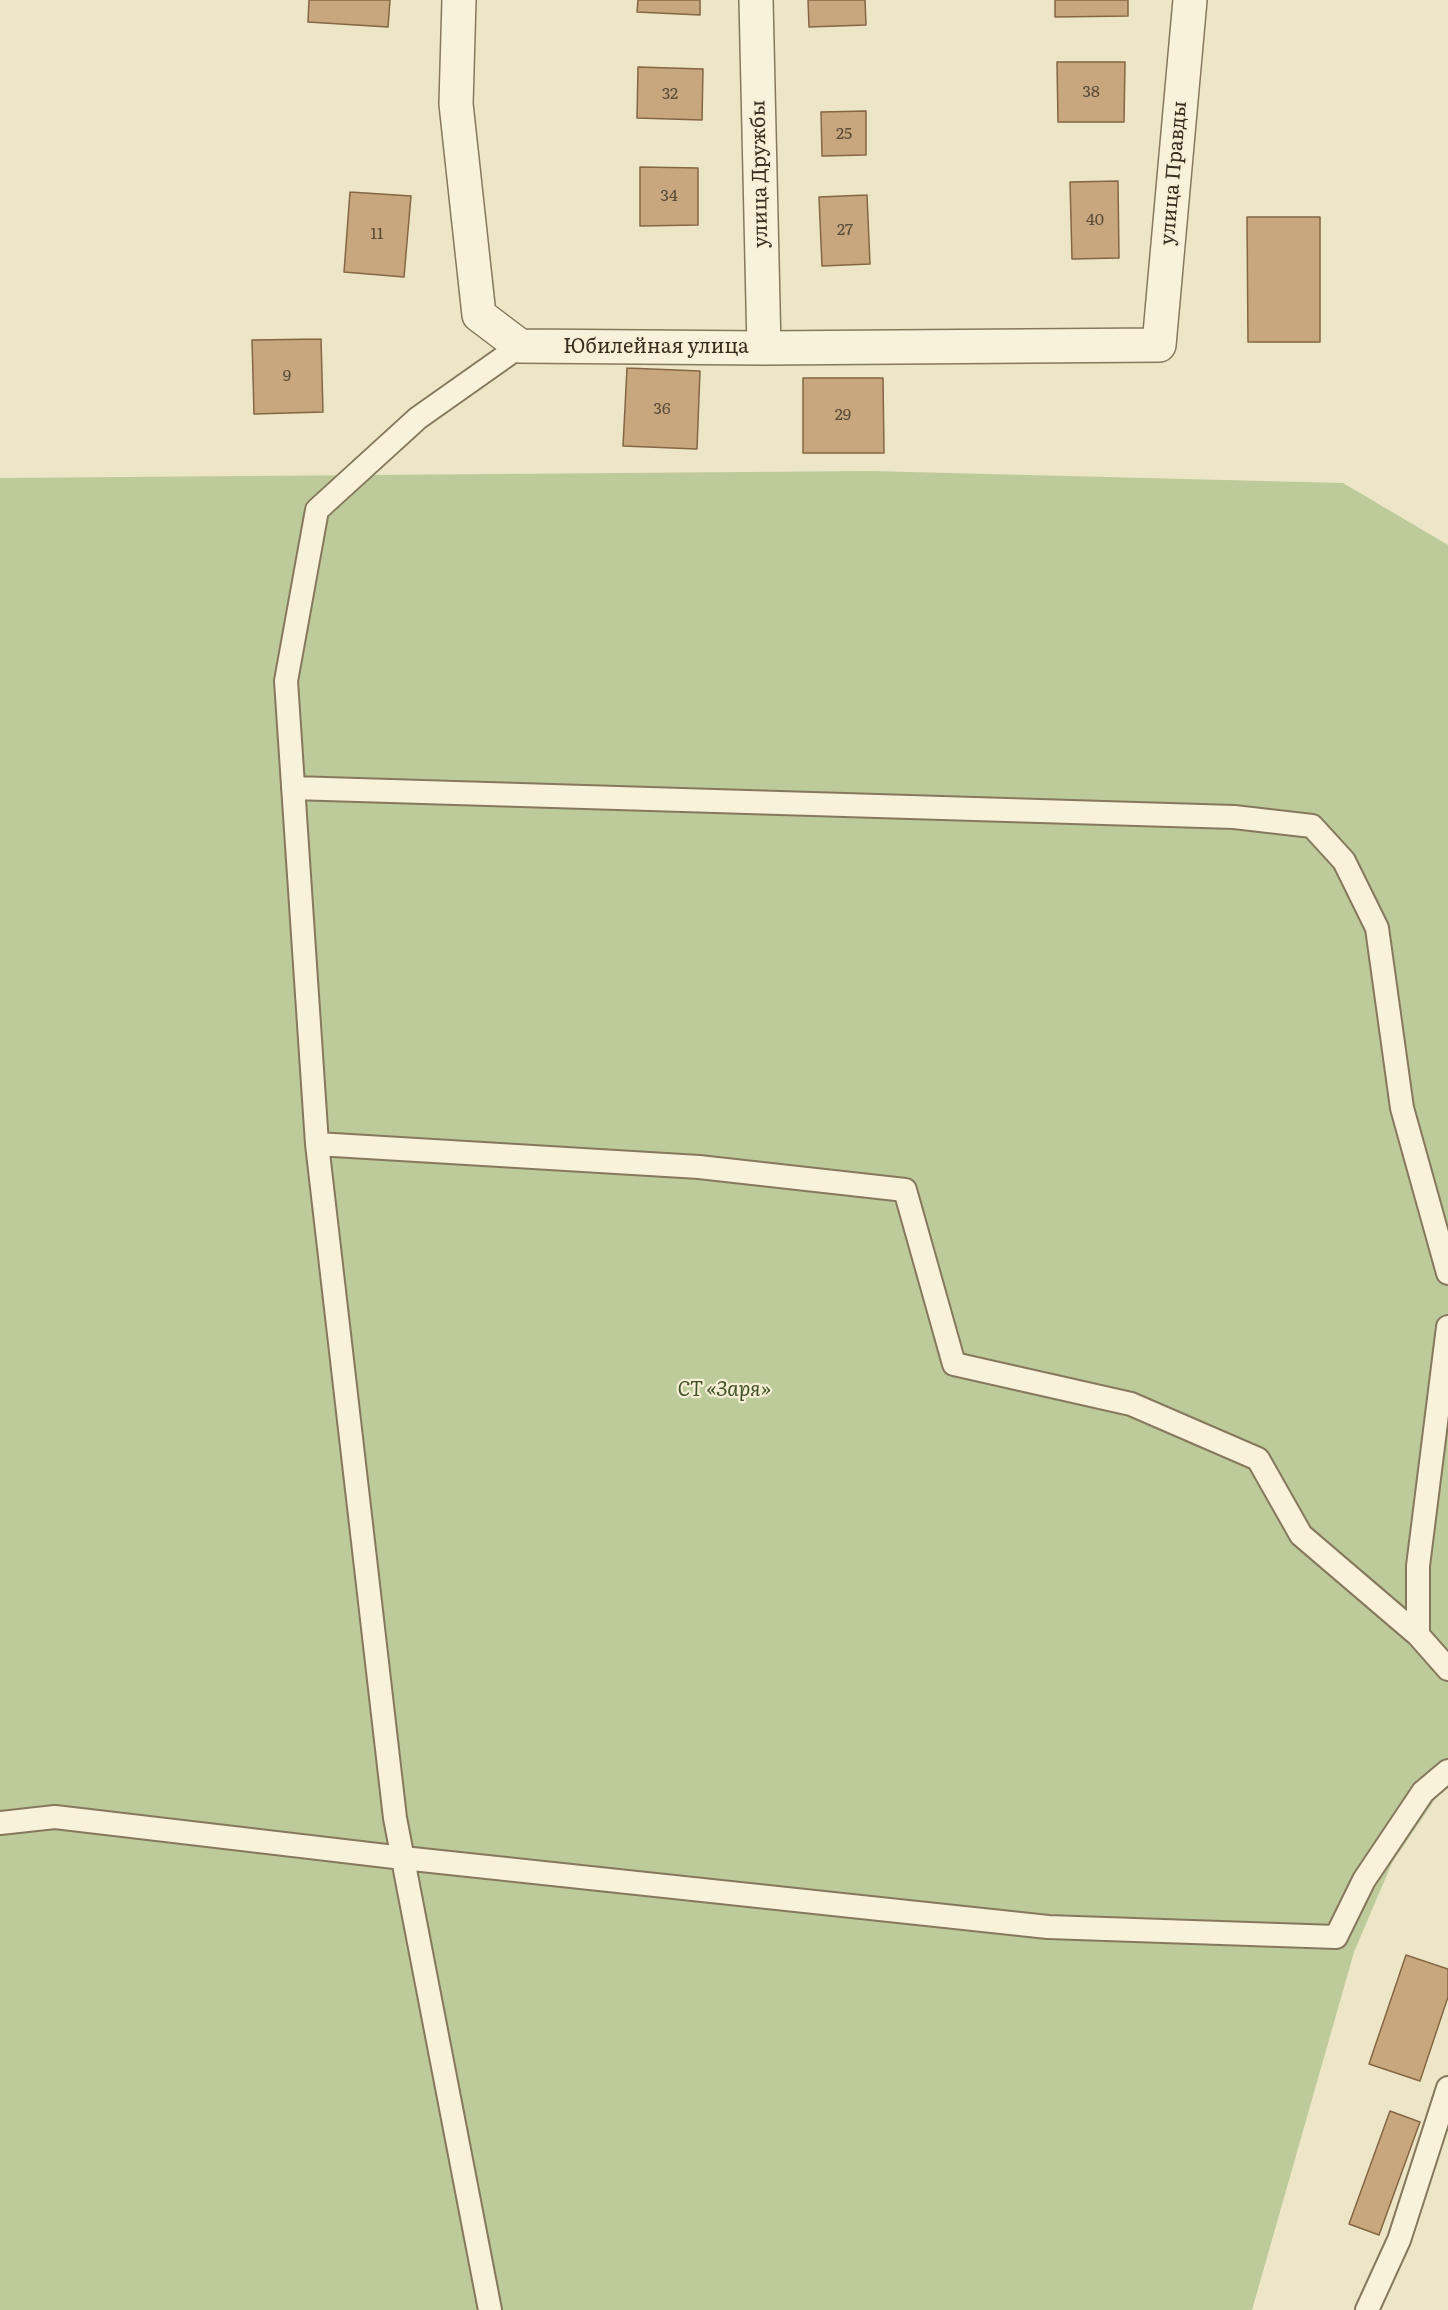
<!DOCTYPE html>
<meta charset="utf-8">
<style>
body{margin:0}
canvas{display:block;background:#ece6c6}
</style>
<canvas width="1448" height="2310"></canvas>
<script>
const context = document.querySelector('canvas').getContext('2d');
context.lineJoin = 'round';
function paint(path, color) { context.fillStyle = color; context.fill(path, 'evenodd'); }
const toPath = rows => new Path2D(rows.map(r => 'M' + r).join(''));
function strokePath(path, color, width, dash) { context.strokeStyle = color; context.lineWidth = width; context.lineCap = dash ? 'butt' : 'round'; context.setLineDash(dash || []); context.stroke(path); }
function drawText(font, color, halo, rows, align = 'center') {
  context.font = font + ' Literata,serif'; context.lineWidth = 4.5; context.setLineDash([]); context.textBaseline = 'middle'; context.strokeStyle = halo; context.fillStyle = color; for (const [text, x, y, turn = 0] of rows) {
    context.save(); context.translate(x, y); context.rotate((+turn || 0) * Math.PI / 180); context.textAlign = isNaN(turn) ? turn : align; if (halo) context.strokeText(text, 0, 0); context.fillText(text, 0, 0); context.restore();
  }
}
paint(toPath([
 [870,471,1343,483,1448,545,1448,1780,1392,1863,1354,1952,1252,2310,0,2310,0,478]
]), '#bdca9a');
const building = toPath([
 [309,0,390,0,388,27,308,22,309,0],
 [638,0,700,0,700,15,637,12,638,0],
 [808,0,865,0,866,25,809,27,808,0],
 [1055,0,1128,0,1128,16,1055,17,1055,0],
 [1057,62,1125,62,1124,122,1058,122,1057,62],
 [638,67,703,69,702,120,637,118,638,67],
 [866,111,866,155,822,156,821,112,866,111],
 [640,167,698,168,698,225,640,226,640,167],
 [1118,181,1119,258,1072,259,1070,182,1118,181],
 [350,192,411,196,404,277,344,272,350,192],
 [867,195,870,264,822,266,819,197,867,195],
 [1247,217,1320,217,1320,342,1248,342,1247,217],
 [321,339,323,412,254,414,252,340,321,339],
 [627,368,700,371,697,449,623,446,627,368],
 [803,378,883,378,884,453,803,453,803,378],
 [1406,1955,1448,1969,1448,1997,1420,2081,1369,2064,1406,1955],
 [1390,2111,1420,2122,1379,2235,1349,2224,1390,2111]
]);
paint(building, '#c8a77e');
strokePath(building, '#846644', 1.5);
const service = toPath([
 [293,788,1234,817,1312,826,1344,861,1377,928,1402,1108,1448,1273],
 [317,1144,699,1167,905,1190,954,1364,1131,1404,1258,1459,1301,1535,1418,1635,1448,1669],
 [1418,1635,1418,1566,1448,1327],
 [0,1823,55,1817,403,1858,1048,1927,1336,1937,1364,1880,1423,1792,1448,1771],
 [490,2310,395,1818,317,1144,286,681,317,510,418,418,520,346],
 [1367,2310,1399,2240,1448,2088]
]);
const minor = toPath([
 [459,0,456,104,479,315,520,346,764,348,1159,345,1190,0],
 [756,0,764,348]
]);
strokePath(service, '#86785d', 26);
strokePath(minor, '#86785d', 36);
strokePath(service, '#f7f2d9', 22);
strokePath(minor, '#f7f2d9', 33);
drawText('16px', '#5b4c38', null, [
 ["38",1091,92],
 ["32",670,94],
 ["25",844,134],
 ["34",669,196],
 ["40",1095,220],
 ["27",845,230],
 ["11",377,234],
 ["9",287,376],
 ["36",662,409],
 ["29",843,415]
]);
drawText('20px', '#372e20', '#f4efd5', [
 ["улица Правды",1174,173,-85],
 ["улица Дружбы",760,174,-91],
 ["Юбилейная улица",656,347]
]);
drawText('italic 20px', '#425327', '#f4efd5', [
 ["СТ «Заря»",724,1390]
]);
</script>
